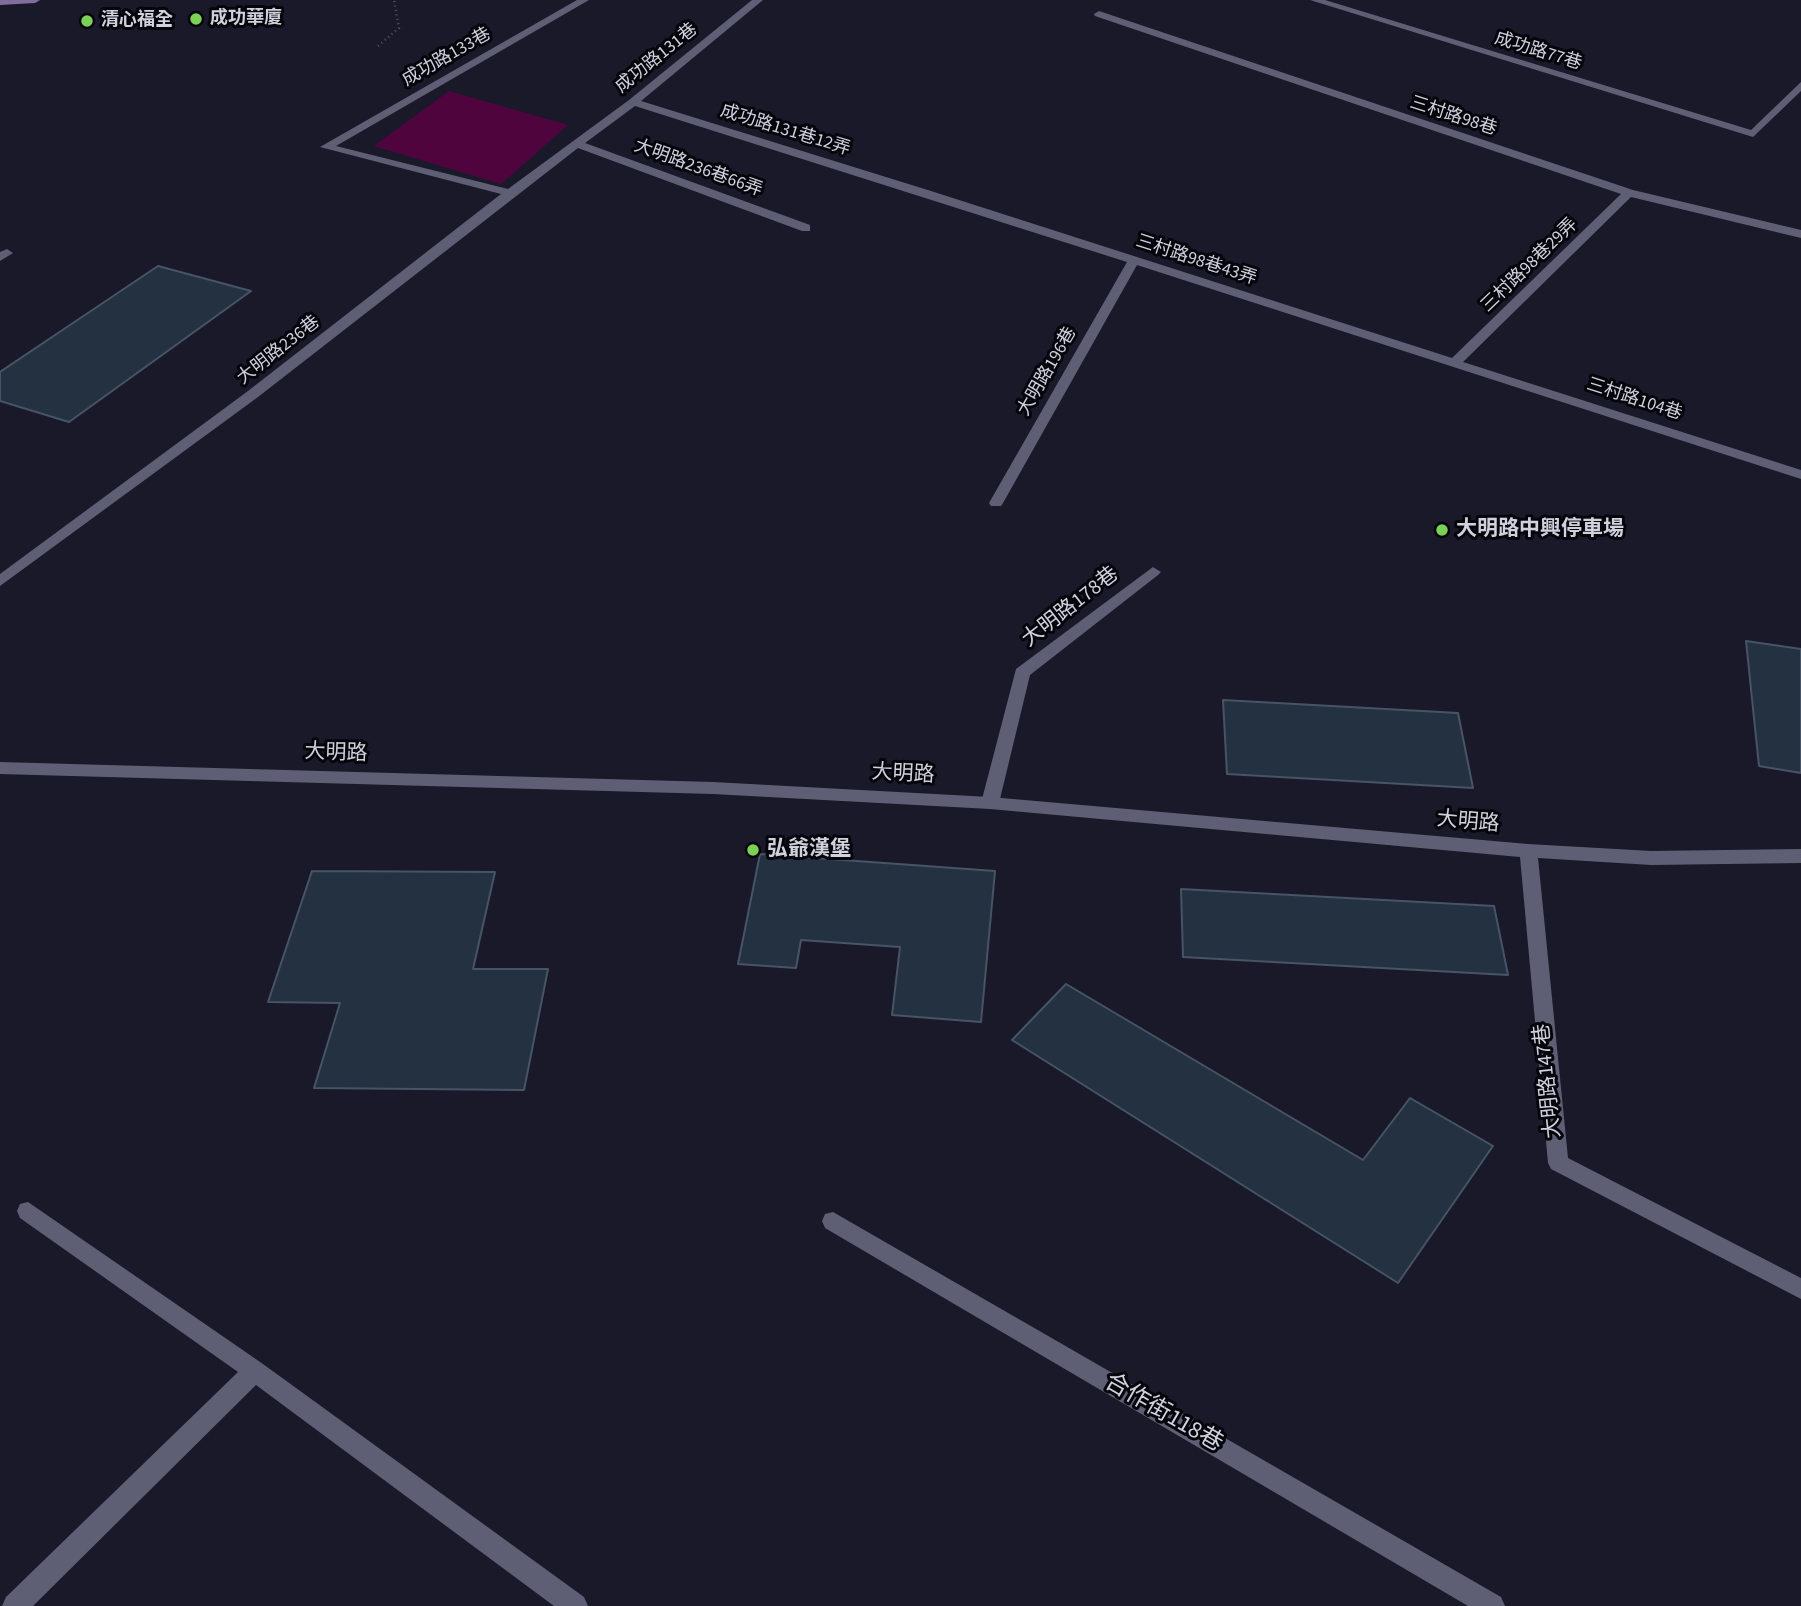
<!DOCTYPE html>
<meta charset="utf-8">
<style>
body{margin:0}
canvas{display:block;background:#19192a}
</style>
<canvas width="1801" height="1606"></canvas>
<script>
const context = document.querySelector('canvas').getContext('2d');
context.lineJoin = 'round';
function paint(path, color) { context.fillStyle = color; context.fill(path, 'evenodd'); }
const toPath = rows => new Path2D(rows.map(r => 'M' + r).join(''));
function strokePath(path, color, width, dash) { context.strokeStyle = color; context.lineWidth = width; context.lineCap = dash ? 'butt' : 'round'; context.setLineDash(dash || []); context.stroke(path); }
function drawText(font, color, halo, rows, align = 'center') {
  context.font = font + ' "Source Sans 3","Noto Sans TC",sans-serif'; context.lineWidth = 6; context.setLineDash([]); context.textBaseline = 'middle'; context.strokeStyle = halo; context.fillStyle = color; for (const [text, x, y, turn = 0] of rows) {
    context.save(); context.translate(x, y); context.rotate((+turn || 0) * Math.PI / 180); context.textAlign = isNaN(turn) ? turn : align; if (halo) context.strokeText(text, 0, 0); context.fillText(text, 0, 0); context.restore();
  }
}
paint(toPath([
 [449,91,568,125,501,184,374,146]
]), '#50043d');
const building = toPath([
 [158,266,251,291,69,422,0,401,0,372,158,266],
 [1746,641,1801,649,1801,773,1759,766,1746,641],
 [1223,700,1458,713,1473,788,1227,774,1223,700],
 [760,854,995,871,981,1022,892,1015,900,947,801,940,796,968,738,964,760,854],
 [312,871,495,872,473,969,548,969,524,1090,314,1088,340,1003,268,1002,312,871],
 [1181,889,1494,906,1508,975,1183,957,1181,889],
 [1066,984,1363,1160,1410,1098,1493,1146,1398,1283,1012,1040,1066,984]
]);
paint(building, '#243141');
strokePath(building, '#465466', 2);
strokePath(toPath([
 [378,46,399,28,394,0]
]), '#505060', 2.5, [1, 3.5]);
paint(toPath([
 [577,0,589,0,336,146,508,189,629,100,752,0,763,0,641,101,931,191,1452,358,1621,194,1095,16,1094,14,1099,11,1633,190,1801,230,1801,238,1631,197,1463,362,1801,470,1801,479,1137,265,1003,503,1001,506,991,506,989,503,1127,262,635,106,585,143,810,225,810,231,802,231,578,148,258,397,0,586,0,574,248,391,501,194,320,147,577,0],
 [1310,0,1325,0,1751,130,1801,82,1801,91,1753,137,1310,0],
 [7,249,13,253,0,261,0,252,7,249],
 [1153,567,1161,572,1158,575,1030,675,999,803,996,807,984,807,981,803,1016,669,1153,567],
 [28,1202,263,1364,584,1597,588,1606,554,1606,256,1385,33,1606,2,1606,6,1597,238,1372,20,1218,17,1211,20,1204,28,1202],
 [833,1212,1501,1597,1505,1606,1468,1606,825,1228,822,1221,825,1214,833,1212]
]), '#5e5f74');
paint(toPath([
 [0,762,713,782,990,797,1528,844,1651,851,1801,849,1801,863,1651,865,1538,858,1568,1158,1801,1278,1801,1299,1551,1169,1548,1163,1520,857,990,809,713,794,0,774,0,762]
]), '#5e5f74');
paint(toPath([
 [0,0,40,0,35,3,0,5,0,0]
]), '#806f9b');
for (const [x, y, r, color] of [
 [196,19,7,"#7bd156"],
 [87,21,7,"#7bd156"],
 [1442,530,7,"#7bd156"],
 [753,850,7,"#7bd156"]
]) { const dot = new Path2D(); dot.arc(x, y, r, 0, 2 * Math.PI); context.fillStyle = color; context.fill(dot); strokePath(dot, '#05050c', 2.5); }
drawText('bold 18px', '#d0d1dd', '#05050c', [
 ["成功華廈",210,19],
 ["清心福全",101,21]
], 'left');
drawText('18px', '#d0d1dd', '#05050c', [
 ["成功路77巷",1538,52,17],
 ["成功路133巷",447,58,-30],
 ["成功路131巷",657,59,-39],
 ["三村路98巷",1453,117,18],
 ["成功路131巷12弄",785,131,17],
 ["大明路236巷66弄",698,169,20],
 ["三村路98巷43弄",1196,261,18],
 ["三村路98巷29弄",1530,266,-44],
 ["大明路236巷",279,351,-38],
 ["大明路196巷",1048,372,-60],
 ["三村路104巷",1634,400,18]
]);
drawText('bold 21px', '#d0d1dd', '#05050c', [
 ["大明路中興停車場",1456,530],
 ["弘爺漢堡",767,850]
], 'left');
drawText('21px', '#d0d1dd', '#05050c', [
 ["大明路178巷",1071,608,-38],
 ["大明路",336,754,2],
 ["大明路",903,775,3],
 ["大明路",1468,823,5],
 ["大明路147巷",1549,1081,-96]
]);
drawText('24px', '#d0d1dd', '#05050c', [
 ["合作街118巷",1163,1414,30]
]);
</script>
